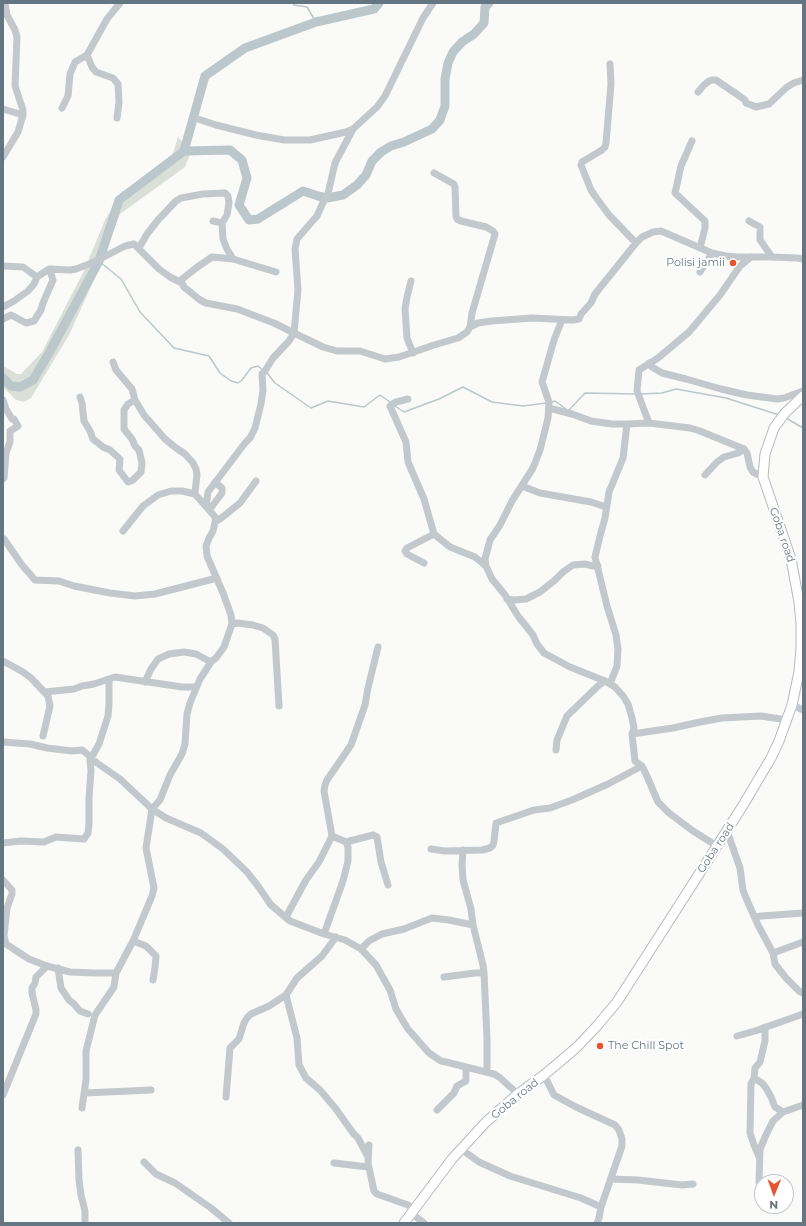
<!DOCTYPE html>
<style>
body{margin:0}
#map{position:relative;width:806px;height:1226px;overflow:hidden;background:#fafaf8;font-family:Montserrat,sans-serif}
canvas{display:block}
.frame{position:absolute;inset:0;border:4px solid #657683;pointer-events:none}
.north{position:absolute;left:754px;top:1174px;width:40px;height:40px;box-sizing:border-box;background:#fff;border:1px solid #c1c8cd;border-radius:50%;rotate:181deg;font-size:11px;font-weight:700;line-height:16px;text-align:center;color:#657683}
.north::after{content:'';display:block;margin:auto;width:14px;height:18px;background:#e4572e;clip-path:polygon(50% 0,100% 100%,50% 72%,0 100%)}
</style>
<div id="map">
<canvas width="806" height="1226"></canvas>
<div class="frame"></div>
<div class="north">N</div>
</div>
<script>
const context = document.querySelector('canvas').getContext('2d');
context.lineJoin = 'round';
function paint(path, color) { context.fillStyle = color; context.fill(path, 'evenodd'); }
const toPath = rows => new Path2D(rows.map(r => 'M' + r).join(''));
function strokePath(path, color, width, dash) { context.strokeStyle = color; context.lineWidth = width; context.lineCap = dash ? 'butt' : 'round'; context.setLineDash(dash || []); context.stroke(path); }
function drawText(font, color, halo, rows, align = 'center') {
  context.font = font + ' Montserrat,sans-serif'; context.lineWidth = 4; context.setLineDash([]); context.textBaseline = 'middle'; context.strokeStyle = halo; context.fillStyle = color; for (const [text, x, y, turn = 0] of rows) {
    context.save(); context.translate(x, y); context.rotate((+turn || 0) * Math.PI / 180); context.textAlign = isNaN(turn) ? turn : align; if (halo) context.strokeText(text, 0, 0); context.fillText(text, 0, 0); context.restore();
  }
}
paint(toPath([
 [178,137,191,152,185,167,120,214,94,280,69,335,31,398,24,402,16,400,3,387,3,366,17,374,21,374,42,352,84,271,105,220,122,192,172,157]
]), '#dadfd7');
strokePath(toPath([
 [293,3,294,5,307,7,316,22],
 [100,262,121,279,140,312,174,348,209,356,220,373,231,381,238,383,242,380,251,368,258,366,263,370],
 [267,373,275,383,311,408,328,401,364,407,380,395,390,402],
 [641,394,662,393,676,389,726,398,779,415],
 [552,402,555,401,566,409],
 [395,406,404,412,439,399,463,387,492,402,523,406,546,403],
 [569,410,585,393,636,394],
 [786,418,803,428]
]), '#bbc7cb', 1.5);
strokePath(toPath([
 [184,151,230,150,242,160,247,178,239,205,249,220,258,219,303,191,318,196,327,198,343,195,357,185,366,175,372,161,381,152,391,146,404,142,432,129,440,120,445,106,445,79,448,63,453,52,462,42,474,34,484,23,485,7,489,3],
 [3,378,11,386,20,387,33,380,49,353,99,261,119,200,184,151,205,76,245,48,316,22,374,9,379,3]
]), '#bbc7cb', 9);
const major = toPath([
 [404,1223,452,1159,486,1122,518,1094,544,1075,576,1048,596,1027,617,1002,742,807,771,758,779,741,792,705,799,672,801,648,801,624,799,602,791,559,763,477,765,454,774,428,785,413,803,396]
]);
strokePath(major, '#b5babe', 11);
strokePath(toPath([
 [87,55,92,67,96,72,113,78,118,84,119,102,117,118],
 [610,64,611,84,606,143,605,147,602,150,582,162,581,165,591,190,595,196,609,215,636,243],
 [698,92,704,85,709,81,712,80,716,80,738,95,745,100,746,103,756,107,769,104,787,87,794,83,803,80],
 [62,108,68,96,70,74,75,62,87,55,107,19,120,3],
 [3,109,23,115],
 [198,119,216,125,256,135,284,140,310,140,346,132,353,129,377,107,385,96,423,18,433,3],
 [353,129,335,163,327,198,325,198,317,216,310,224,297,239,295,249,298,290,294,333,323,347,337,351,360,351,385,359,399,357,434,345,458,338,467,332,470,327,478,323,492,321,532,318,573,320,579,319,581,314,591,303,595,294,636,243,642,237,653,232,661,231,712,253,726,256,738,257,772,257,797,258,803,259],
 [692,141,681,166,675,193,705,221,705,228,700,248],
 [3,157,18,132,23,115,23,110,15,86,17,37,15,30,7,15,5,3],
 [434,173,454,184,455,187,456,216,457,219,461,221,486,227,493,231,495,234,472,313,470,327],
 [213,221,222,223,223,239,227,249,233,259],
 [749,221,760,227,760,240,772,257],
 [139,248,147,234,158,220,176,201,181,198,203,194,225,193,228,196,229,203,227,215,222,223],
 [3,266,23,267,37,277,49,269,70,270,76,269,92,263,125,246,134,244,159,269,170,277,182,283],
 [700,272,712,253],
 [411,281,407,297,405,309,407,338,413,353],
 [3,307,14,301,28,291,34,284,37,277],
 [3,319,11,315,26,323,34,321,41,310,43,303,53,280,51,274,52,269],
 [562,320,554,340,542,382,549,402,548,418,540,450,533,468,512,501,500,525,490,540,485,559,486,566,492,579,505,595,518,616,533,635,537,644,544,653,570,667,605,681,615,687,623,696,628,704,632,718,634,728,632,734,635,761,642,766,646,774,658,802,669,813,693,831,717,846],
 [649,363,652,367,662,373,686,379,721,389,747,395,777,399,784,398,803,391],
 [80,397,82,403,84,421,90,431,93,439,103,447,110,450,120,459,119,470,128,482,133,480,141,472,142,463,139,450,135,446,132,439,124,429,124,410,128,404,135,400],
 [408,399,396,402,390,406,406,442,408,462,424,499,434,534,450,547,475,557,486,566],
 [3,400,6,409,12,419,14,419,18,426,10,431,10,442,6,453,4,478,3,479],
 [549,408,572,414,591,421,612,424,627,424],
 [649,423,637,391,639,370,658,358,689,332,720,295,740,266,751,257],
 [705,475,717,462,724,457,738,453,744,449],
 [522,486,540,493,591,502,606,507],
 [206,506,208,492,245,443,250,438,255,428,261,404,263,390,262,374,265,371,273,358,289,341,294,333,274,323,237,309,206,303,200,300,184,287,182,283,181,280,196,268,212,257,233,259,276,272],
 [210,509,222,493,222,488,215,482],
 [216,521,220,519,240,503,256,481],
 [123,531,143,506,158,495,171,491,182,491,195,494],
 [4,539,22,565,35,580,59,581,74,586,110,593,135,596,155,594,217,578],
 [424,563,407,554,405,551,407,548,434,534],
 [507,599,514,600,526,599,540,592,555,580,563,572,573,565,585,564,593,566,598,566],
 [232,624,238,623,253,625,263,628,273,635,275,639,279,706],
 [3,661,23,672,31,678,48,696,50,706,43,736],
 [145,682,151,669,158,659,169,654,184,652,196,654,211,662],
 [610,684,617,666,618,649,616,635,607,606,595,557,600,536,605,518,609,492,623,458,627,424,649,423,690,428,700,431,744,449,747,453,750,467,753,472,763,477],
 [45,692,74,689,82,686,94,684,115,677,182,687,196,687],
 [792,705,803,710],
 [632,734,673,728,700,722,722,718,761,716,787,720],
 [3,742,30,744,47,748,72,751,82,750,86,753,97,763,120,779,152,809,166,818,201,833,223,849,247,872,258,886,271,905,290,921,324,934,345,940,361,949,376,965,390,990,396,1009,403,1021,408,1029,429,1053,441,1061,446,1062,494,1074,499,1077,518,1094],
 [556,750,557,740,567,716,598,686,605,681],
 [727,831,740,868,743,890,746,898,758,925,773,953,775,964,786,978,799,991,803,993],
 [346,842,373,835,377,837,381,862,388,885],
 [3,843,21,841,44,842,56,837,84,839,88,833,89,824,89,798,91,771,90,760,99,744,108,716,109,704,109,680],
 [431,849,445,851,482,850,490,848,493,845,494,841,496,823,534,810,550,808,572,800,608,784,642,766],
 [463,850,462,865,463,880,471,909,473,925,483,965,484,973,487,1038,487,1072],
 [3,880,12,890,12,894,7,908,4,936,6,944,29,959,47,966,70,972,95,973,116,973],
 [286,917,306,880,319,862,332,836,324,791,325,785,327,780,351,745,365,705,368,688,378,647],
 [755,917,761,916,803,913],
 [324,934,343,881,348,861,348,847,346,842,332,836],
 [133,941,146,946,156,956,155,968,153,980],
 [361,949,369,941,382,934,404,929,432,918,449,920,473,925],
 [773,953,803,942],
 [58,968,61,988,69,1000,74,1004,80,1011,88,1014],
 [444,977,475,973,484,973],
 [286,995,297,1038,299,1065,306,1078,320,1090,336,1109,353,1133,358,1138,368,1157],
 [737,1036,755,1031,803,1014],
 [544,1075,554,1095,576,1107,615,1125,619,1130,622,1139,622,1146,601,1207,599,1218,597,1223],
 [754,1078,762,1083,766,1088,771,1097,775,1107,783,1112],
 [85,1093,151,1090],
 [3,1095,36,1014,36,1010,32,993,32,988,35,983,36,977,47,966],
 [226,1097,230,1048,239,1039,244,1023,247,1018,251,1014,269,1006,286,995,297,978,322,956,336,937],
 [82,1108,86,1080,86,1051,95,1015,114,987,116,973,133,941,152,896,154,888,146,848,152,809,160,800,170,775,182,754,185,744,187,714,190,703,200,679,211,662,216,658,224,647,232,624,231,615,223,593,207,556,206,546,209,538,213,531,216,518,195,494,195,492,197,475,196,469,193,463,185,454,176,448,165,439,144,415,135,400,132,389,116,370,113,362],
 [437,1110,454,1093,457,1086,466,1081,466,1068],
 [369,1145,368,1163,374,1191,377,1194,408,1205,414,1209],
 [461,1149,479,1162,510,1176,581,1198,601,1207],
 [78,1150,79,1180,81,1195,85,1211,85,1223],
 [759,1157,754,1145,750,1133,751,1084,754,1078,755,1068,760,1062,765,1041,765,1027],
 [144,1162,156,1174,175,1183,211,1208,229,1223],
 [334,1163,368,1167],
 [611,1179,638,1180,682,1185,693,1184],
 [759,1182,760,1149,766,1135,773,1121,783,1112,803,1105],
 [411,1213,424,1223]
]), '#c3c8cc', 7);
strokePath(major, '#fff', 9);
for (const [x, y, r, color] of [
 [733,263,4,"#e4572e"],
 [600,1046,4,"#e4572e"]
]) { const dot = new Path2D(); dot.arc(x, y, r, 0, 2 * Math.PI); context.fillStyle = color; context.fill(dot); strokePath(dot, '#fff', 1.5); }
drawText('11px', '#657683', '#fff', [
 ["Polisi jamii",725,263],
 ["The Chill Spot",608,1046,"left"]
], 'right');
drawText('11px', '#657683', '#fff', [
 ["Goba road",782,535,71],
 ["Goba road",716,848,-57],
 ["Goba road",515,1099,-39]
]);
</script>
